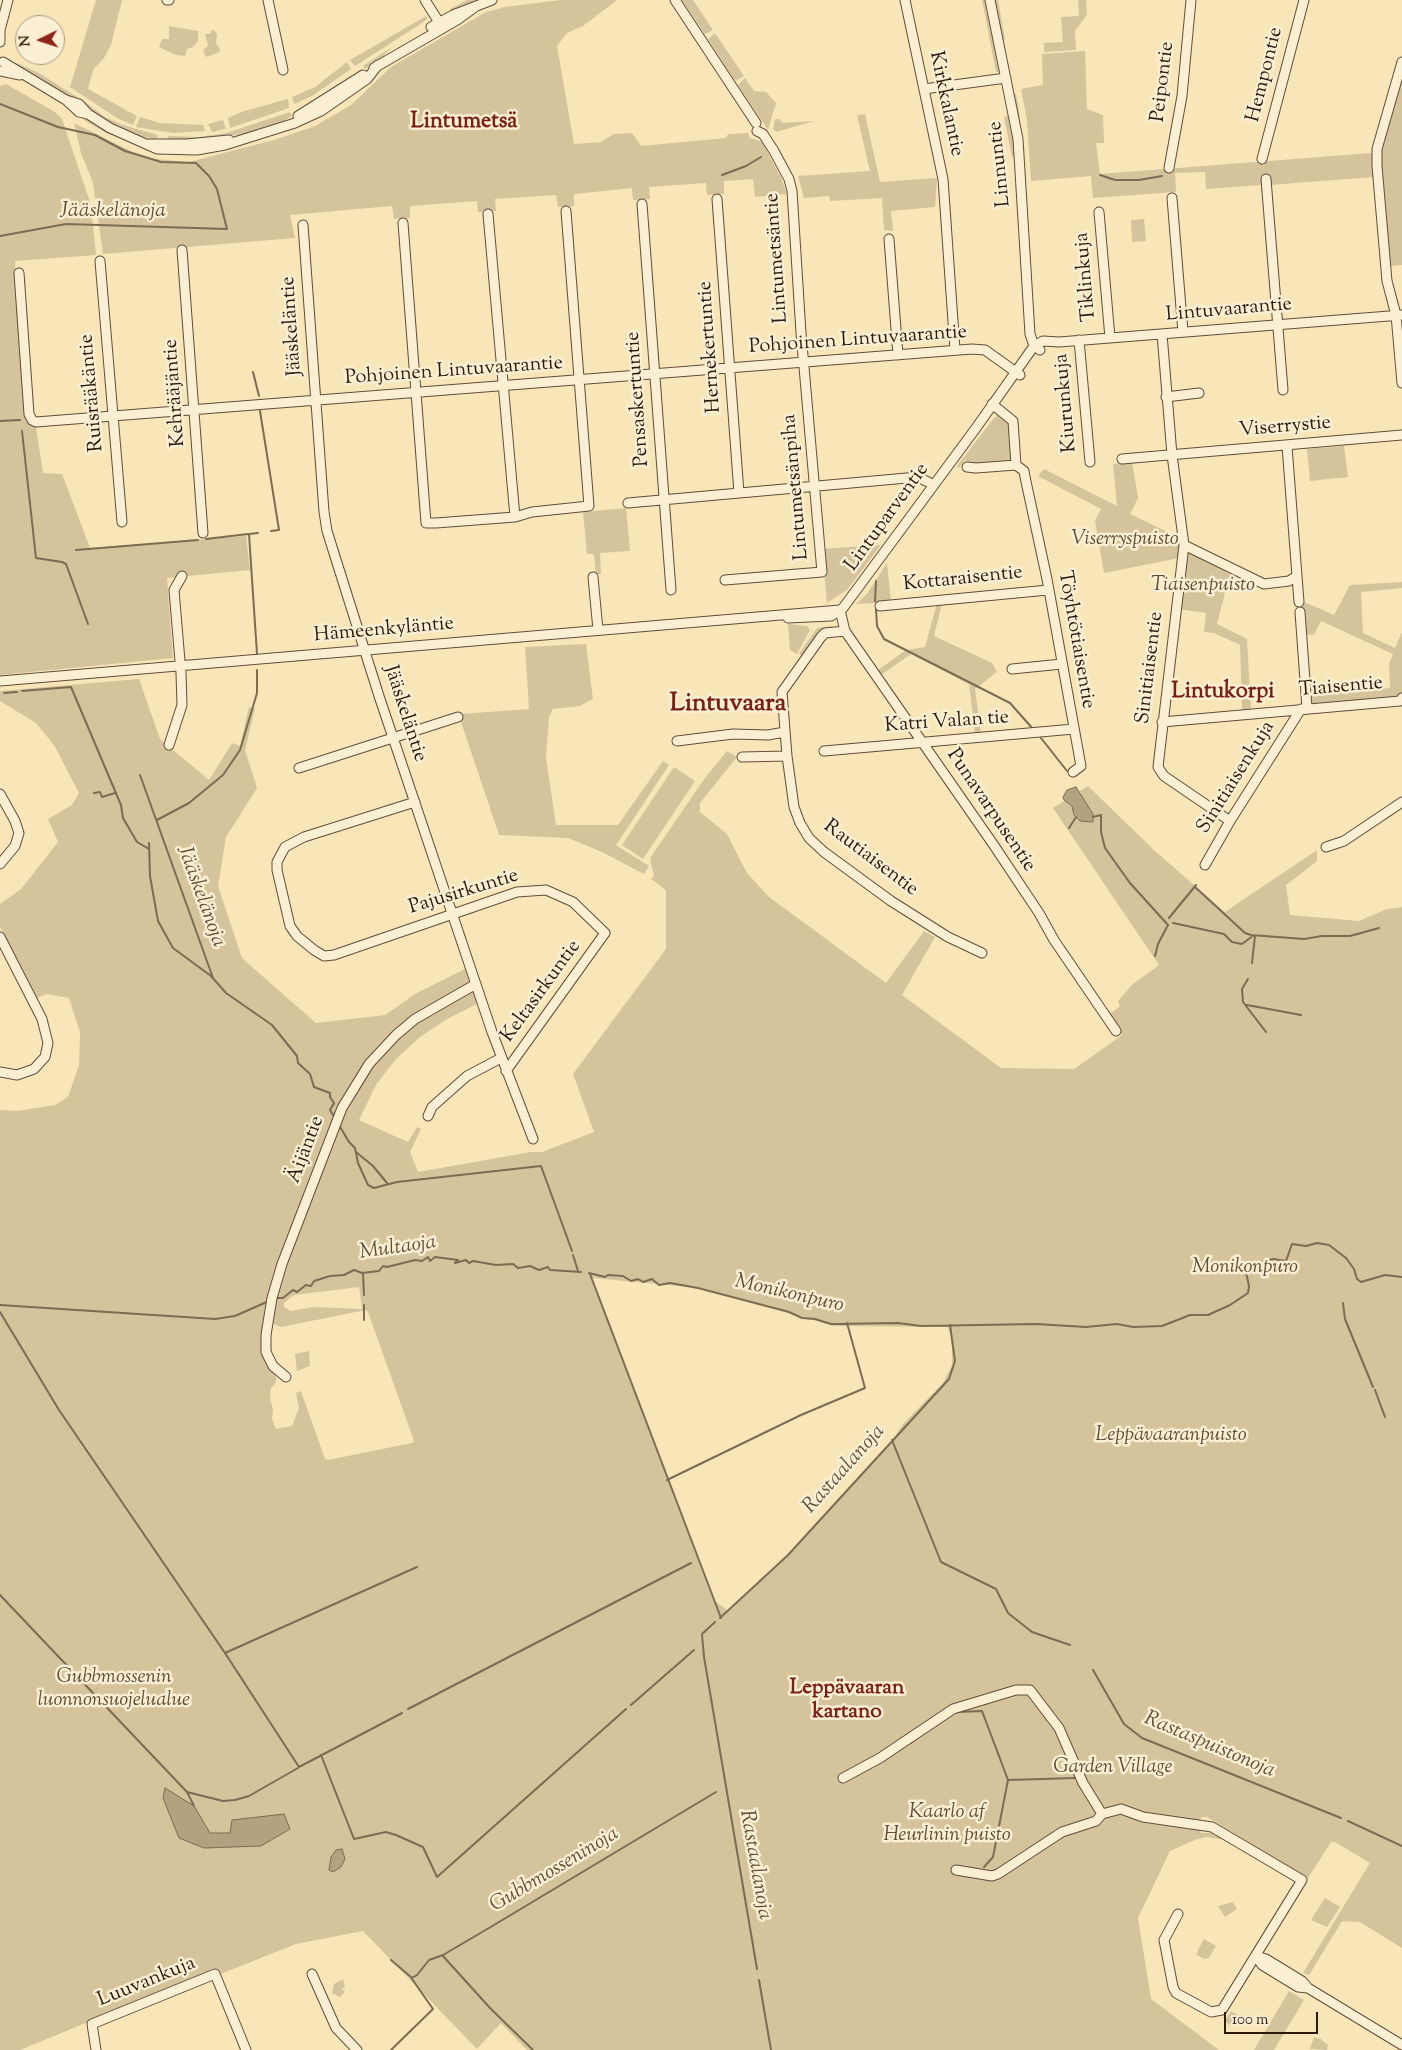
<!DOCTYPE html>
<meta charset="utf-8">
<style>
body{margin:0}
#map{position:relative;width:1402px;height:2050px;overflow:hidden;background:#f8e6b9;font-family:"Sorts Mill Goudy",serif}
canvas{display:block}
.north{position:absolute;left:15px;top:15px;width:50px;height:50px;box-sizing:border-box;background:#faefd2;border:1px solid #a89a84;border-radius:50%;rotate:266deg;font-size:14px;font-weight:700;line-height:20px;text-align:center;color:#2d1a0f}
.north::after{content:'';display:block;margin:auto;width:18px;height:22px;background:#8f2418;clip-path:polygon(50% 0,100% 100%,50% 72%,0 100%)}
.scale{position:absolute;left:1224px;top:2012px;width:94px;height:22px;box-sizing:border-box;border:2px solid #2d1a0f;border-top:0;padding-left:6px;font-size:15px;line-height:18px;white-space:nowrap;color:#2d1a0f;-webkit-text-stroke:4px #faefd2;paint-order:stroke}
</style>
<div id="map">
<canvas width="1402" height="2050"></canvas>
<div class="north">N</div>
<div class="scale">100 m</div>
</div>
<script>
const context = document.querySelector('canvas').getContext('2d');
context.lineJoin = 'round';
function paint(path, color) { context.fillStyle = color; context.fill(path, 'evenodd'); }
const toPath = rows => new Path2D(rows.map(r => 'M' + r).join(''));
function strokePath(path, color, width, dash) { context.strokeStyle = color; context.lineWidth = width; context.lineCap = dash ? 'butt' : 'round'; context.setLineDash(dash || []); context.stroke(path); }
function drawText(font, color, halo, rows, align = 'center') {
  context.font = font + ' "Sorts Mill Goudy",serif'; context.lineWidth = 5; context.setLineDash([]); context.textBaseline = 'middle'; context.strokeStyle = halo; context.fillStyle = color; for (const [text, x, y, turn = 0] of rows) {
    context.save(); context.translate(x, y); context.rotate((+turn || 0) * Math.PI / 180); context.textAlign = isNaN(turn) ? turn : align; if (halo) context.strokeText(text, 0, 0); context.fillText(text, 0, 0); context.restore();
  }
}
paint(toPath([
 [96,0,122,0,111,45,104,58,93,70,88,89,137,116,133,125,117,118,70,87],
 [467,0,480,0,451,12,450,9],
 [561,0,617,0,583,26,567,33,557,46,574,144,601,142,614,134,632,133,641,146,726,138,728,134,748,133,750,138,762,142,781,177,787,194,755,197,753,179,724,181,724,194,707,195,706,183,649,187,650,199,633,200,632,188,574,194,574,206,558,207,556,195,495,199,496,211,478,212,477,201,410,206,410,218,394,219,392,206,290,215,295,238,103,254,93,183,81,153,74,123,145,158,189,162,274,140,315,126,351,105,391,67,486,12,505,7],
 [682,0,693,0,713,30,705,34],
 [982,0,986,0,1000,72,996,72],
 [994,0,998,0,1005,40,1001,38],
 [1078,0,1086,0,1087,15,1075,31,1076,50,1044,52,1044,43,1063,42,1061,17,1079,16],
 [426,16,427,19,419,25,355,66,350,60],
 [169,26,198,31,198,41,193,47,187,49,185,56,176,55,159,47,162,39,169,39],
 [213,29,217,34,216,44,219,47,220,52,206,57,203,50,208,46,205,34,210,34],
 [715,33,744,76,737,80,734,79,708,39],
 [392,47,382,57,365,69,363,66],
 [1085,51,1087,109,1103,115,1104,143,1096,143,1100,174,1372,153,1374,177,1270,185,1272,215,1265,216,1261,185,1206,189,1205,172,1175,173,1176,192,1093,198,1091,176,1031,181,1027,120,1021,89,1043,85,1042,54],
 [347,62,351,69,312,96,294,104,292,97,315,87],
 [17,63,39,73,77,97,75,99,29,74,16,66],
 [745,78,754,91,766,92,776,103,768,130,738,85],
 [1402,79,1402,265,1391,266,1381,171,1382,149],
 [6,84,55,112,62,119,91,205,96,255,15,261,26,413,36,428,43,473,62,474,90,548,246,536,250,570,167,578,173,658,0,675,0,86],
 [1013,94,1016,94,1018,104,1023,142],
 [288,99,289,108,230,128,228,118,244,111],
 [85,102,105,117,123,125,158,135,157,139,134,136,102,119,84,105],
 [290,112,292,116,282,122,249,133,197,141,167,141,168,136,199,137,226,133],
 [78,113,155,150,155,153,106,133,77,116],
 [865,114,880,182,937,178,935,207,891,211,893,231,884,230,882,198,830,201,829,196,804,198,798,176,870,171,857,115],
 [1009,115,1014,137,1016,157,1012,157,1004,117],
 [140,117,160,123,203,125,205,131,173,133,136,127],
 [775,119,779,119,782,123,814,121,776,132,773,129],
 [223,120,226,129,212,132,208,124],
 [1144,219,1146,241,1132,242,1131,220],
 [1000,414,1009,422,1011,459,1008,461,974,465,965,460,959,468,957,466,994,418],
 [1344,446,1348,477,1310,481,1307,449],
 [1132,462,1138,498,1130,514,1180,538,1179,558,1104,573,1095,521,1101,509,1038,476,1044,469,1117,506,1113,464],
 [626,508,630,551,600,553,601,574,596,575,594,554,587,554,583,512],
 [881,545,847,590,827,603,822,549],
 [1185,550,1230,574,1217,624,1247,639,1251,710,1242,711,1240,645,1214,633,1204,632,1206,613,1178,609],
 [887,563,891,602,856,604,867,594],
 [1402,582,1402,588,1361,592,1363,633,1395,648,1402,632,1402,695,1397,700,1311,705,1311,696,1390,688,1389,664,1393,654,1321,621,1314,635,1304,634,1302,601,1334,615,1350,585],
 [937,603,942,603,934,636,992,663,997,672,975,689,981,734,975,733,969,684,911,654,881,675,878,670,906,650,925,647],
 [788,624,807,626,810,630,797,654,790,650],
 [831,626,833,629,802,656,799,654,817,628],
 [586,644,593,699,580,706,553,709,549,717,546,758,556,825,618,825,663,761,669,765,616,845,649,866,644,874,602,852,568,838,499,835,461,722,461,714,529,709,525,647],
 [139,679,160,739,209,780,232,743,240,746,249,707,255,708,245,750,257,788,226,837,218,886,242,958,260,974,316,1023,385,1015,415,994,465,969,477,1004,447,1019,420,1037,395,1060,376,1085,359,1120,408,1142,417,1127,421,1129,410,1152,418,1172,531,1152,542,1152,594,1132,573,1074,666,949,666,890,651,879,654,876,650,858,705,778,727,751,737,757,700,803,700,812,727,834,747,873,769,897,886,983,924,931,935,937,902,995,1001,1068,1074,1069,1122,1035,1110,1014,1120,1006,1118,1001,1132,985,1159,965,1053,808,1088,786,1155,851,1225,912,1317,850,1317,861,1286,885,1290,915,1359,921,1387,909,1402,907,1402,1948,1360,1922,1342,1921,1309,1975,1303,1973,1370,1863,1335,1842,1331,1842,1308,1878,1207,1817,1202,1817,1199,1822,1198,1829,1201,1833,1214,1833,1226,1840,1206,1837,1195,1840,1170,1851,1138,1918,1151,1999,1219,2050,527,2050,501,2023,477,2049,363,1931,296,1944,218,1975,215,1970,20,2050,0,2050,0,1110,17,1111,55,1105,68,1097,79,1065,80,1032,69,998,47,994,37,998,0,927,0,904,21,889,58,842,48,819,72,805,79,793,54,745,36,723,0,701,0,691],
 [592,1278,702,1288,834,1326,948,1327,952,1341,952,1365,943,1383,903,1424,892,1441,832,1506,788,1555,729,1611,713,1600],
 [359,1287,362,1309,313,1307,291,1311,284,1307,284,1303,294,1295],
 [269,1301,270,1323,281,1327,366,1310,368,1312,414,1441,412,1443,328,1460,325,1459,301,1391,296,1393,299,1408,292,1426,276,1429,272,1419,273,1409,270,1399,271,1388,276,1382,276,1374,271,1370,261,1345,265,1308],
 [674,767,695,781,643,859,622,845],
 [309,1351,310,1366,297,1371,295,1354],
 [1325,1898,1340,1907,1327,1927,1311,1920],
 [1233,1902,1237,1909,1225,1917,1218,1906],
 [1204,1939,1216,1946,1209,1958,1204,1959,1196,1954],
 [343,1979,345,1987,342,1989,345,1992,340,1997,332,1993,334,1984],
 [1289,1991,1304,2000,1274,2050,1254,2050],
 [1231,2011,1243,2018,1235,2025,1229,2025,1225,2021],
 [1314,2037,1321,2039,1328,2045,1327,2050,1310,2049]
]), '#d5c39c');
const water = toPath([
 [1076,787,1093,814,1093,822,1080,821,1074,815,1072,806,1064,800,1063,797,1067,790,1076,787],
 [165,1788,194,1806,210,1833,230,1833,232,1820,284,1814,290,1829,261,1846,204,1848,179,1838,163,1798,165,1788],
 [342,1849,345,1859,341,1867,333,1872,329,1870,331,1857,336,1850,342,1849]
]);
paint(water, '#b3a17f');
strokePath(water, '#7d6b52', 1);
strokePath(toPath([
 [0,104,58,127,95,135,125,151,145,157,161,162,196,163,209,176,217,189,227,229,66,224,0,236],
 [722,175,746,166,761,157],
 [1100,175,1115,180,1139,180,1162,176],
 [253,372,259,396],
 [260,411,279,530,271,531],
 [0,421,20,420],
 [22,431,36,558,62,562,66,564,88,624],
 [206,539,248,534],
 [76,550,198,540],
 [875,601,876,581],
 [876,609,877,626,884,639,1010,703,1033,729],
 [257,654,249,534,258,533],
 [22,691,71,687,121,805,123,818,137,842,149,849],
 [4,693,17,692],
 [1041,738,1067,771],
 [140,775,213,978],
 [94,793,100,792,102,797,115,793],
 [1093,817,1101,815,1101,832,1105,848,1130,883,1168,925,1158,944,1155,956],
 [157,820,189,803,223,775,240,750,257,693,257,670],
 [1069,828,1076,817],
 [149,843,150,876,158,921,173,948,211,976,226,993,272,1025,297,1056,298,1063,310,1074,314,1087,330,1093,330,1097,334,1103,330,1110,335,1118],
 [1195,887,1245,933,1251,935,1304,939,1322,936,1350,936,1379,928],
 [1169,918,1196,885],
 [1173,923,1224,934,1232,942,1242,944,1254,935],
 [1252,963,1255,936],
 [1248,979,1242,989,1243,1002,1266,1032],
 [1247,1005,1301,1015],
 [339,1125,349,1142,355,1148,358,1163,368,1185,374,1188,397,1182,541,1166,572,1251],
 [356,1152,373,1166,387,1183],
 [573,1255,578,1271],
 [363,1273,364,1295],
 [589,1273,605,1277,608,1275,623,1276,631,1281,638,1279,643,1282,652,1279,659,1285,670,1283,698,1288,789,1312,802,1318,815,1319,831,1324,898,1323,921,1326,1036,1324,1086,1327,1117,1324,1133,1327,1162,1326,1190,1315,1208,1315,1230,1305,1248,1293,1249,1286,1246,1272,1250,1265,1273,1259,1286,1261,1292,1244,1306,1246,1317,1243,1329,1245,1346,1258,1354,1269,1357,1279,1361,1282,1385,1275,1402,1277],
 [590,1274,721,1618],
 [276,1298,283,1298,293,1290,297,1292,306,1285,311,1286,314,1281,330,1276,344,1275,354,1270,362,1273,379,1271,383,1266,387,1267,415,1260,422,1261,428,1257,430,1261,435,1257,458,1260,455,1263,466,1260,469,1263,473,1261,496,1265,513,1264,518,1268,530,1266,539,1270,548,1267,550,1270,581,1272],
 [1343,1303,1345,1319,1373,1387],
 [0,1305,215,1319,235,1316,269,1301],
 [364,1305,364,1320],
 [0,1312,59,1410,225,1653,299,1767,402,1713],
 [1375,1390,1385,1417],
 [892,1440,941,1562,996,1589,1008,1613,1032,1632,1070,1645],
 [667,1480,801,1415,865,1388,847,1323],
 [0,1595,187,1792,194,1806],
 [720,1618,788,1555,949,1379,955,1361,950,1325],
 [715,1622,702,1634,704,1657,757,1969],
 [225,1653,417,1567],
 [1093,1670,1124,1724,1142,1738,1341,1818],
 [631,1705,694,1650],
 [408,1709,691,1563],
 [957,1712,982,1711,1008,1780,993,1857,984,1867],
 [911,1743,917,1738],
 [321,1755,354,1839,386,1832,396,1835,423,1847,437,1877,626,1709],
 [1008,1780,1076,1778],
 [187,1792,223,1801,235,1800,249,1796,298,1768],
 [1348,1821,1402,1846],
 [443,1956,490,2008,533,2050],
 [391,1960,412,1978,417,1975,429,1960,443,1955,489,1928,716,1792],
 [759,1980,771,2050],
 [391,2050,433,2009,412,1979]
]), '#7d6b52', 2);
const minor = toPath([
 [167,0,169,0],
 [268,0,283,70],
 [425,0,442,27],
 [675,0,756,123],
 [905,0,943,179,955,350],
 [990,0,1018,139,1030,334,1034,346,1040,350],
 [431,27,453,15,492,0],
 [0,30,8,0],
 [0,42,0,30],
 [3,62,66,100,79,112,88,114],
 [1402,62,1377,149,1377,166,1387,281,1396,315,1402,383],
 [374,68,457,20,475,7],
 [1,71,20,75],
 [924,89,1006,78],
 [66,100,79,104,88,114,110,128,157,149,197,150,225,145,295,123,321,111,367,79,378,65],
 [298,116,363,75],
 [148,144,187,144,229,140],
 [1262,159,1304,0],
 [1169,168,1182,96,1191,0],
 [1266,179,1283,390],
 [1172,198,1183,332],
 [717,199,739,493],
 [642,204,671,590],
 [1099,212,1110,338],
 [488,214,515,517],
 [403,223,426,523,436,523,515,517,532,512,589,506,566,211],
 [303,225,324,512,327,531,379,696,492,1032,533,1139],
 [889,239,898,355],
 [182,250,203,533],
 [100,261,122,522],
 [19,273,29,414,32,420,36,422,972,349,985,350,1020,375],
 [1162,334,1172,455,1184,545,1158,767,1164,776,1230,821],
 [1079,340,1090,462],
 [1166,397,1199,393],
 [992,404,1013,421,1016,465],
 [1287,446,1299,602],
 [1122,459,1402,435],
 [1016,465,1024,471,1025,477,1047,579,1081,766,1073,772],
 [967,467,976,468,1016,465],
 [628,503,918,477,934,485],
 [1184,545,1264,584,1289,581,1297,576],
 [593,577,598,630],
 [725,580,822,572,801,333,792,191,789,179,774,151,763,134,757,131],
 [880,606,1048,590],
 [840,610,845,631,993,844,1039,913,1054,940,1116,1031],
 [1300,612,1307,708],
 [788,618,831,616,843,608,976,428,1034,346,1043,341,1059,342,1402,315],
 [845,631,825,633,821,637,782,692,787,756,794,807,800,823,809,838,824,852,891,901,948,937,982,953],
 [1012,669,1062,664],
 [0,681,840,610],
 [1162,722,1400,701,1402,698],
 [677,741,733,734,768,735,785,732],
 [169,745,182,705,181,673,174,590,182,576],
 [824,751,1074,729],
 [742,757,787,756],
 [299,768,458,717],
 [0,794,15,821,19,833,15,846,0,864],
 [415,802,304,837,285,847,277,862,277,870,290,926,297,936,314,950,324,956,334,955,517,892,546,890,573,902,605,933,506,1071],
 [1326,847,1344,841,1402,802],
 [1205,865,1230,821,1301,709],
 [0,937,42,1019,48,1043,45,1057,34,1069,17,1075,0,1072],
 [428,1116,432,1107,467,1076,501,1058],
 [286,1377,273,1366,266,1352,266,1335,272,1298,282,1264,342,1108,369,1064,396,1035,415,1019,476,984],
 [843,1778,880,1758,953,1709,1016,1690,1030,1690,1059,1728,1083,1783,1102,1814,1121,1809,1143,1817,1212,1827,1302,1880,1222,2010,1211,2012,1176,1993,1173,1987,1164,1940,1178,1914],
 [956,1870,992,1876,998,1874,1062,1832,1096,1821,1102,1814],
 [1256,1956,1266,1959,1302,1981,1308,1988,1402,2045],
 [1256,1956,1262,1965,1298,1987,1308,1988],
 [312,1974,336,2028,357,2050],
 [96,2050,92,2024,215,1974,246,2050]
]);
strokePath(minor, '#604d3a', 11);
strokePath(minor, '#faefd2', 9);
drawText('20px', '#2d1a0f', '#faefd2', [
 ["Hempontie",1266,75,-76],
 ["Peipontie",1164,82,-83],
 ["Kirkkalantie",945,104,78],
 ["Linnuntie",1001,164,-96],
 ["Lintumetsäntie",778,258,-94],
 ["Tiklinkuja",1087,277,-95],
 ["Lintuvaarantie",1229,311,-5],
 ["Jääskeläntie",293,326,-94],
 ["Pohjoinen Lintuvaarantie",858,341,-4],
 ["Hernekertuntie",711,347,-94],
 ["Pohjoinen Lintuvaarantie",454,372,-4],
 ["Ruisrääkäntie",93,393,-95],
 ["Kehrääjäntie",176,393,-94],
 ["Pensaskertuntie",639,399,-94],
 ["Kiurunkuja",1067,403,-95],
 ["Viserrystie",1285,428,-5],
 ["Lintumetsänpiha",797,487,-95],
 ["Lintuparventie",888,518,-54],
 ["Kottaraisentie",963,580,-6],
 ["Hämeenkyläntie",384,631,-5],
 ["Töyhtötiaisentie",1075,640,80],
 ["Sinitiaisentie",1151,668,-83],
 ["Tiaisentie",1341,688,-5],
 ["Jääskeläntie",404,714,72],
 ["Katri Valan tie",947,723,-4],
 ["Sinitiaisenkuja",1237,778,-58],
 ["Punavarpusentie",990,811,56],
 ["Rautiaisentie",870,859,37],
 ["Pajusirkuntie",464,893,-17],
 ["Keltasirkuntie",542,992,-54],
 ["Äijäntie",307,1150,-69],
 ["Luuvankuja",147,1983,-22]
]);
drawText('italic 20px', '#5f4d39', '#faefd2', [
 ["Viserryspuisto",1125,541],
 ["Tiaisenpuisto",1203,587],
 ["Monikonpuro",1245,1269],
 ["Leppävaaranpuisto",1171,1437],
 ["Gubbmossenin",114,1679],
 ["luonnonsuojelualue",114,1702],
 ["Garden Village",1113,1769],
 ["Kaarlo af",947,1814],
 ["Heurlinin puisto",947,1837]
]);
drawText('italic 21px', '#63503c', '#faefd2', [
 ["Jääskelänoja",113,212],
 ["Jääskelänoja",200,897,70],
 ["Multaoja",398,1249,-8],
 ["Monikonpuro",789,1295,13],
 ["Rastaalanoja",845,1470,-48],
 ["Rastaspuistonoja",1209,1746,23],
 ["Rastaalanoja",754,1865,80],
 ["Gubbmosseninoja",555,1871,-31]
]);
drawText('bold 21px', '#7a1f14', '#faefd2', [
 ["Leppävaaran",847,1689],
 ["kartano",847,1713]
]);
drawText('bold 22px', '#7a1f14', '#faefd2', [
 ["Lintumetsä",464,123],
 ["Lintukorpi",1223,693]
]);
drawText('bold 25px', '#7a1f14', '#faefd2', [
 ["Lintuvaara",728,706]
]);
</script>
